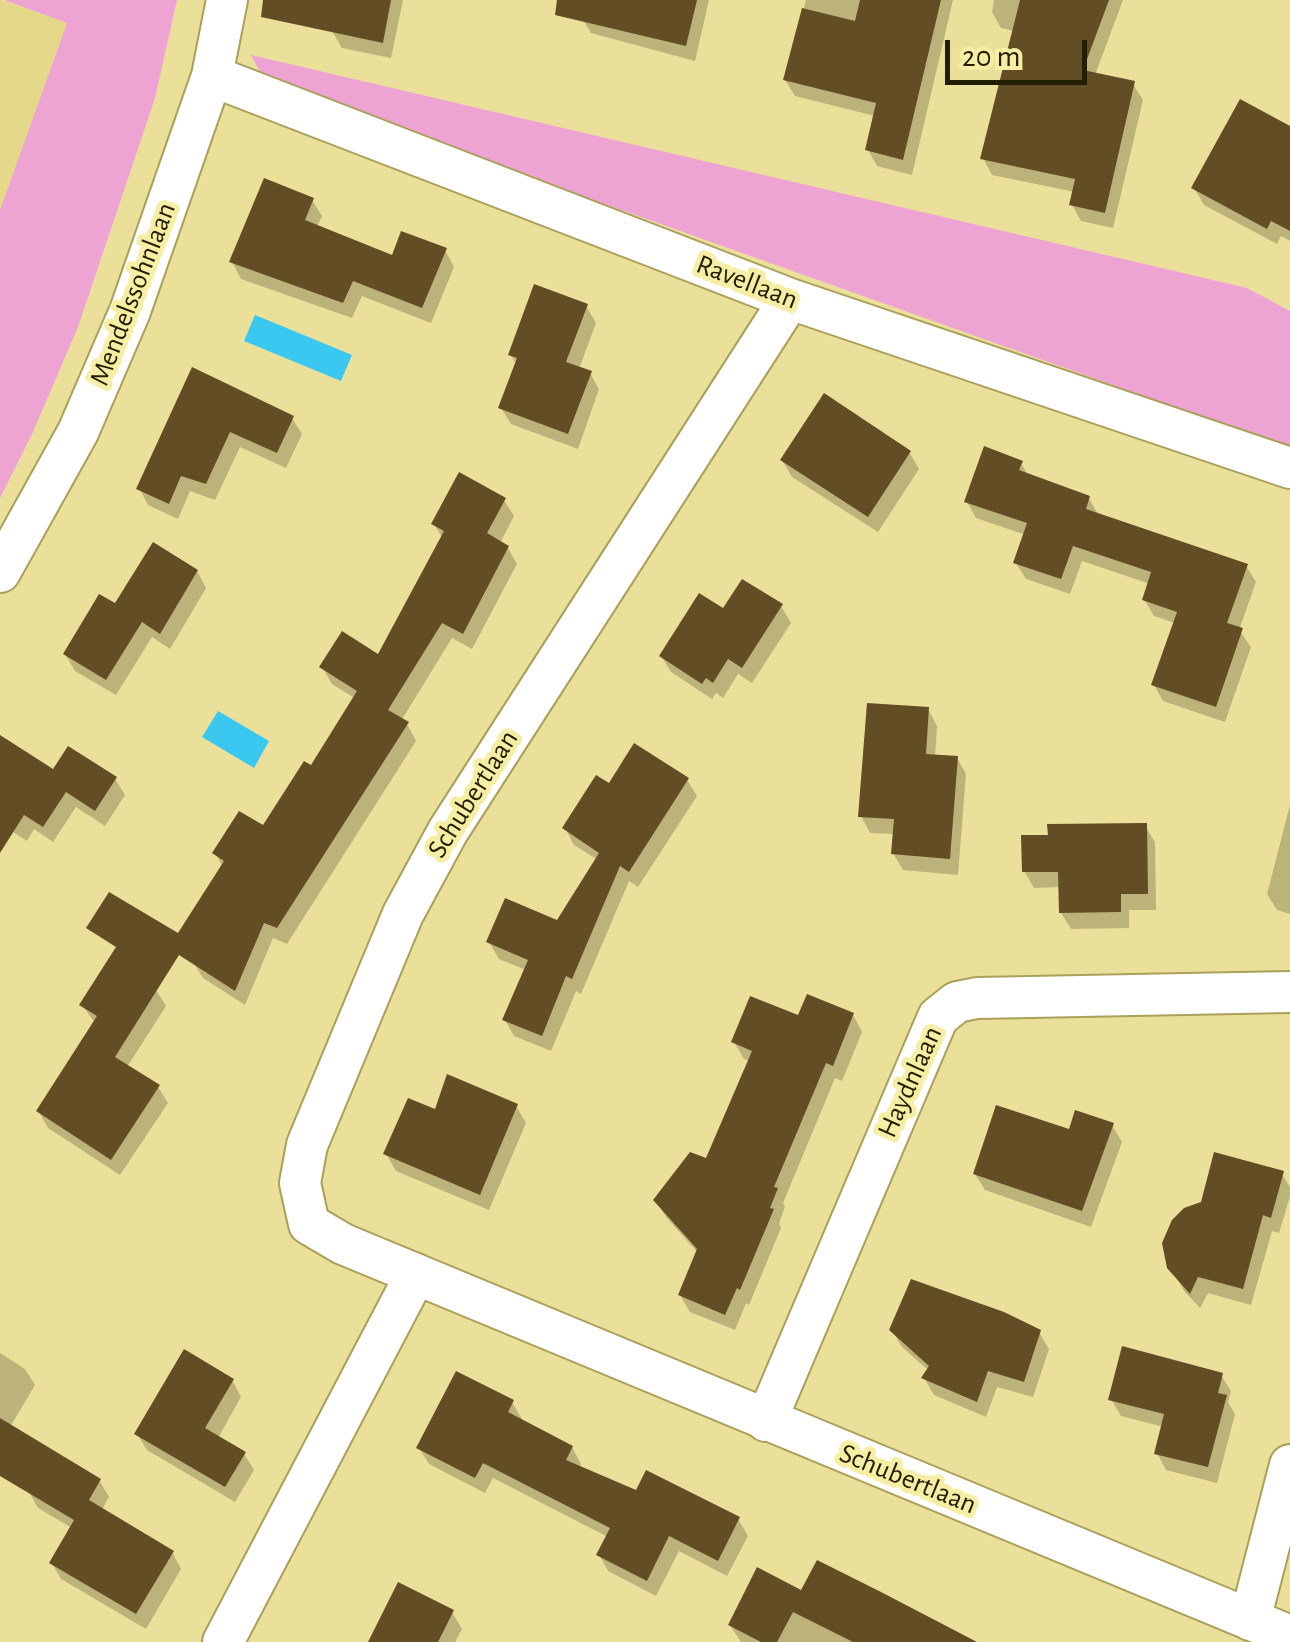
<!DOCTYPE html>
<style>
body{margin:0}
#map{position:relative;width:1290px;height:1642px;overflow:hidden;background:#eae099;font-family:"Alegreya Sans",sans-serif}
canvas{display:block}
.scale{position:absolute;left:945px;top:40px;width:142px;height:45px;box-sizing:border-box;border:5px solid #231f03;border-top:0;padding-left:12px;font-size:30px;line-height:35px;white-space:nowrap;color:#231f03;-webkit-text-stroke:8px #f7eea5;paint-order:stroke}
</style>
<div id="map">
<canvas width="1290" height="1642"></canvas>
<div class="scale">20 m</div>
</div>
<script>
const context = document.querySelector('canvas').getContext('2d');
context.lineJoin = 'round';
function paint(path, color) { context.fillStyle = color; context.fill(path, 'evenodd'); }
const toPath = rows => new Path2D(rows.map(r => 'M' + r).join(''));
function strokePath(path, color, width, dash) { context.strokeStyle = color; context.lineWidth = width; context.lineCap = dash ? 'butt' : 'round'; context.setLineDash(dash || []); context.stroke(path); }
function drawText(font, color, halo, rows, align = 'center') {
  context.font = font + ' "Alegreya Sans",sans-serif'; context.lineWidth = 10; context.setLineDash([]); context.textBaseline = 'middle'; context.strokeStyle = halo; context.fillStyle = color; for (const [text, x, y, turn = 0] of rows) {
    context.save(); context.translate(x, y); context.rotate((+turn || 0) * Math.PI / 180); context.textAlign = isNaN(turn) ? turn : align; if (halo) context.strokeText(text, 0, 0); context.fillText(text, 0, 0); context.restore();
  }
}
paint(toPath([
 [0,0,67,23,0,210]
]), '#e3d989');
paint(toPath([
 [4,0,177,0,155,98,78,327,33,432,0,498,0,210,67,23],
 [251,55,1247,288,1290,311,1290,448,287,91,260,72]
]), '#eea4d2');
paint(toPath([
 [255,315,352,355,341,381,244,341],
 [218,711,269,741,254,768,202,737]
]), '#3ac7f0');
paint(toPath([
 [338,0,403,0,391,58,342,48,332,31],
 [585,0,709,0,695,61,591,33,581,17],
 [806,0,953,0,912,175,877,166,868,150,875,116,795,96,785,80],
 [994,0,1123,0,1095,75,1133,84,1143,100,1113,228,1081,221,1072,205,1075,192,992,175,983,158,1014,31,1001,28,992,12],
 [1290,128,1290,241,1281,236,1277,244,1204,205,1194,188],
 [312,200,322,216,317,227,393,258,445,250,454,267,431,323,362,296,352,318,241,279,232,262],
 [586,306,596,323,579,369,590,373,599,389,578,449,511,424,501,408,517,365,510,354],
 [193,370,292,418,302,434,286,468,240,447,215,500,190,491,178,519,148,505,139,488],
 [909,452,919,469,878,532,792,477,782,460],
 [1021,463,1029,477,1089,498,1099,516,1246,566,1256,582,1239,630,1251,647,1225,722,1163,701,1154,685,1175,623,1154,616,1144,599,1150,584,1082,561,1070,594,1026,579,1016,563,1026,535,976,518,967,502],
 [504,500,514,516,500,543,508,548,517,564,472,649,452,638,401,721,407,724,416,741,287,944,273,938,245,1005,203,978,193,962,223,867,215,853,264,829,312,768,356,699,332,684,322,667,379,657,443,539,434,524],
 [197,571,206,588,170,649,152,637,116,695,75,671,65,654,115,607],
 [781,606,791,623,752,683,738,674,723,698,716,693,712,699,671,672,661,656,724,612],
 [928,709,937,726,935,757,957,758,966,774,958,875,903,870,893,853,895,834,870,833,861,816],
 [0,738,54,773,115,779,125,795,105,826,76,807,53,842,34,829,27,841,0,824],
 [687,780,697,796,638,887,629,881,581,994,576,991,551,1051,514,1036,505,1020,526,970,499,959,489,942,558,923,598,860,574,845,565,828,610,786],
 [1290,805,1290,914,1277,910,1267,894],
 [1145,826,1155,842,1156,910,1129,910,1129,928,1071,929,1061,913,1061,887,1034,888,1024,871],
 [156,990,166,1006,127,1067,158,1087,168,1103,120,1175,48,1128,39,1112,95,1023,82,1005],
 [853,1015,862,1032,842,1081,835,1078,783,1203,785,1206,779,1224,781,1228,749,1305,746,1303,735,1330,690,1312,680,1295,698,1253,666,1217,656,1200,707,1161,750,1061,744,1059,734,1042,799,1018],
 [516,1106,526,1123,489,1210,396,1171,386,1154,436,1113],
 [1112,1125,1122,1142,1091,1227,985,1190,975,1174,1070,1133],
 [1282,1174,1290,1187,1290,1196,1279,1233,1272,1231,1251,1305,1208,1293,1200,1308,1184,1291,1166,1259],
 [892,1330,1039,1332,1049,1349,1033,1397,997,1387,986,1417,934,1395,924,1378,929,1371,902,1347],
 [0,1353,25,1369,35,1385,7,1432,0,1428],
 [1221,1375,1231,1391,1228,1402,1235,1414,1217,1483,1166,1470,1157,1453,1164,1427,1121,1416,1111,1399],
 [232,1380,241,1397,218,1438,244,1454,254,1470,235,1502,147,1450,137,1434],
 [512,1402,522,1419,520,1421,572,1447,581,1464,579,1468,637,1494,738,1519,748,1536,727,1576,679,1551,656,1596,608,1571,599,1554,608,1537,493,1478,485,1493,429,1464,419,1448],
 [99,1480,109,1497,101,1511,172,1552,181,1569,146,1629,61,1579,52,1563,72,1528,38,1508,29,1492],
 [802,1594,972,1642,741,1642,730,1625],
 [452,1612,462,1629,455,1642,371,1642]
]), '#0003');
paint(toPath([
 [263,0,391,0,383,43,261,17],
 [557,0,697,0,686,46,555,15],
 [860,0,941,0,903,160,865,150,876,103,783,80,802,8,855,21],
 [1020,0,1109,0,1083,70,1135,81,1105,213,1069,205,1075,179,980,159],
 [1240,99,1290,126,1290,231,1271,221,1267,229,1191,188],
 [264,178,314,198,305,220,392,255,401,231,447,248,422,308,353,281,343,303,229,262],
 [534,284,588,304,566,362,592,371,568,434,498,408,517,358,508,355],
 [192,367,294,416,277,453,230,432,206,484,181,476,169,504,136,489],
 [824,393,911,451,868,517,780,460],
 [984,446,1023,461,1019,470,1090,496,1086,509,1248,564,1227,623,1243,628,1216,707,1151,685,1177,612,1142,600,1151,572,1073,546,1061,579,1013,563,1027,523,964,502],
 [459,472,506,498,487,533,509,546,463,634,442,623,388,710,409,722,277,928,264,923,235,991,179,955,115,1057,160,1085,111,1160,36,1111,97,1016,79,1005,116,947,86,928,109,892,178,933,224,861,212,853,239,811,263,825,304,761,311,765,357,691,319,667,342,631,378,654,444,531,431,524],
 [153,542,198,570,160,634,142,622,106,680,63,654,99,594,115,603],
 [742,579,783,604,742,668,728,659,713,683,706,678,702,684,659,656,699,593,723,608],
 [867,703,929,707,926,754,958,756,950,859,891,854,894,819,858,817],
 [0,735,53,769,68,746,117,777,95,811,66,792,43,827,24,815,0,853],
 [634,743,689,778,629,872,620,866,572,979,566,976,542,1036,502,1020,528,960,486,942,505,898,557,920,599,853,562,828,596,775,609,783],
 [1147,823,1148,894,1121,894,1121,912,1059,913,1058,872,1022,872,1021,835,1048,835,1047,824],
 [807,994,854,1013,833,1066,826,1063,774,1187,778,1188,770,1208,774,1209,740,1290,737,1288,725,1315,678,1295,697,1249,653,1200,690,1152,706,1158,752,1051,731,1042,750,996,798,1015],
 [447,1074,518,1104,480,1195,383,1154,408,1098,435,1109],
 [996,1105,1069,1129,1075,1110,1114,1123,1082,1211,973,1174],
 [1214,1152,1284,1171,1271,1218,1263,1215,1243,1289,1198,1277,1190,1294,1167,1268,1162,1243,1172,1220,1184,1208,1201,1202],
 [911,1279,1004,1312,1041,1330,1024,1382,988,1371,977,1402,921,1378,929,1366,889,1330],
 [1122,1346,1223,1373,1218,1393,1227,1395,1208,1467,1154,1454,1164,1414,1108,1400],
 [184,1349,234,1379,205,1428,246,1452,225,1487,134,1434],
 [456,1371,514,1400,508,1412,573,1446,566,1460,636,1490,646,1470,740,1517,718,1561,669,1536,647,1581,596,1555,610,1528,483,1463,475,1478,416,1448],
 [0,1418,101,1479,89,1500,174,1551,136,1614,49,1563,74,1520,0,1476],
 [817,1560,881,1592,977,1642,853,1642,793,1612,777,1642,761,1642,728,1625,757,1567,801,1590],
 [398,1582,454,1610,438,1642,368,1642]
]), '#624d24');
const minor = toPath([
 [212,76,790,299,1290,468],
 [790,299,448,831,403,914,307,1145,300,1183,309,1224,343,1244,1290,1636],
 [0,572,78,432,130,311,212,76,227,0],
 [766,1421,938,1017,957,1002,977,998,1290,992],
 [1250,1620,1290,1465],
 [223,1642,416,1274]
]);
strokePath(minor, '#aaa05b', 44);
strokePath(minor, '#fff', 40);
drawText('28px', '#231f03', '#f7eea5', [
 ["Ravellaan",747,282,21],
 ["Mendelssohnlaan",133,294,-69],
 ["Schubertlaan",473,794,-58],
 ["Haydnlaan",910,1082,-66],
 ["Schubertlaan",908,1479,22]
]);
</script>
